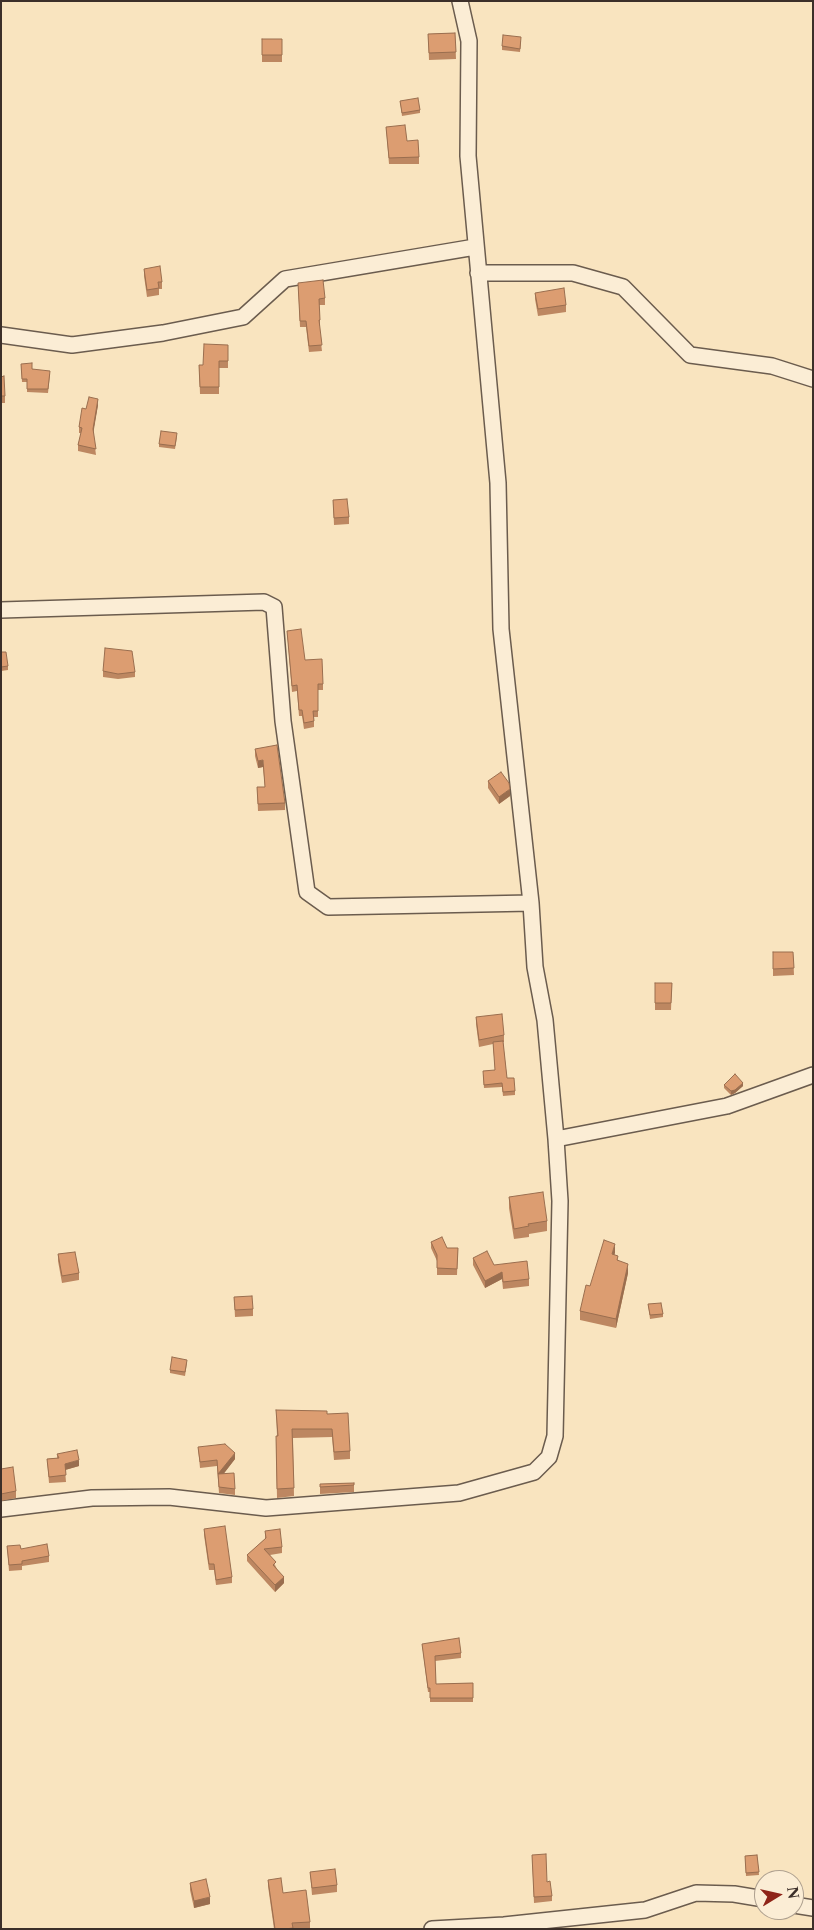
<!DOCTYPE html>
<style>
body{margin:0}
#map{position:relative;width:814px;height:1930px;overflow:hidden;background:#f9e4bf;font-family:"Libre Caslon Text",serif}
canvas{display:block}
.frame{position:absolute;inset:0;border:2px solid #3c2f29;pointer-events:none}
.north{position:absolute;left:754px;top:1870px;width:50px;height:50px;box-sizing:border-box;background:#fbedd5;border:1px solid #afa190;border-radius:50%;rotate:81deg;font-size:14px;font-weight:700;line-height:20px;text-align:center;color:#3c2f29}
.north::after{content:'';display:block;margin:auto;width:18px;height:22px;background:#8f2418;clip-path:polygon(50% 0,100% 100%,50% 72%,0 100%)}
</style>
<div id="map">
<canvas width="814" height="1930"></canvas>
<div class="frame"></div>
<div class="north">N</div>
</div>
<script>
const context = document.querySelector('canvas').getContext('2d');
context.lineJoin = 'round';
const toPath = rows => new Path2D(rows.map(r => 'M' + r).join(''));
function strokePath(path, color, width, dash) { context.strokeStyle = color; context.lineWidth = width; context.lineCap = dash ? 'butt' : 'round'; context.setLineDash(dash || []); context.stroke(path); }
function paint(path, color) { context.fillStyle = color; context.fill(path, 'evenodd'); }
const minor = toPath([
 [478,273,573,273,623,287,690,355,772,366,813,379],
 [1,335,72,345,163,333,243,317,285,279,475,247],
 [1,610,264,602,274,607,283,721,307,892,328,907,531,903],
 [556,1139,727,1106,813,1075],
 [1,1509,92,1498,169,1497,266,1508,459,1493,534,1472,549,1457,555,1436,560,1201,556,1139,545,1020,535,967,531,903,501,629,498,483,468,156,469,41,460,1],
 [794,1905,813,1908],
 [432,1929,504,1925,645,1910,696,1893,734,1894,764,1899]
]);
strokePath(minor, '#6b5c4e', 18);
strokePath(minor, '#fbedd5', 15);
paint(toPath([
 [455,33,456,59,429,60,428,34],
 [262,39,282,39,282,62,262,62],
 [521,41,520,52,502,50,502,46],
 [400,101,420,110,420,113,402,116],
 [386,127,407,141,419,157,419,164,389,164],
 [144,269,162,282,162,289,159,289,159,295,147,297,144,276],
 [298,283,325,298,325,305,319,305,320,320,320,326,319,326,322,351,309,352,306,327,300,327],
 [535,293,566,305,566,312,538,316,535,299],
 [228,345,228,368,219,368,219,394,200,394,199,365,203,365],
 [21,364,32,369,50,374,48,393,27,392,27,382,22,382],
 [1,377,5,396,5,403,1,403],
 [98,405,93,432,96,455,78,451,78,445,81,433,79,433,79,427,86,409],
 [177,437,175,449,159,447,159,444],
 [333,500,349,517,349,524,334,525],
 [287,631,305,660,323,684,323,690,318,690,318,717,314,717,314,727,304,729,302,716,299,716,297,691,292,692],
 [1,652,8,666,8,670,1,671],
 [103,671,135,672,135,677,118,679,103,677],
 [255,749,285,803,285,810,258,811,257,787,265,787,263,767,258,768,255,756],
 [488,781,510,796,499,804,488,788],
 [773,952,793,952,794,975,773,976],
 [655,983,672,983,671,1010,655,1010],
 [476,1017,504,1035,504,1042,503,1042,507,1078,515,1091,515,1095,503,1096,502,1087,484,1088,483,1075,495,1070,493,1044,479,1047,476,1024],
 [724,1085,743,1086,735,1093,731,1095,724,1088],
 [509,1197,547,1221,547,1231,529,1234,529,1237,514,1239,509,1208],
 [431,1242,447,1248,458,1248,457,1275,437,1275,437,1261,431,1248],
 [615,1253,614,1255,628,1273,616,1328,580,1320,580,1311,590,1286],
 [58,1254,79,1273,79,1280,62,1283,58,1261],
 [473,1258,494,1265,529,1279,529,1286,503,1289,502,1279,485,1288,473,1265],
 [234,1297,253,1309,253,1316,235,1317],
 [648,1304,663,1314,663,1317,650,1319],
 [187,1363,185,1376,170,1373,170,1370],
 [276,1410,327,1414,350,1451,350,1459,334,1460,332,1437,293,1438,294,1496,277,1498,276,1444,277,1436],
 [198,1447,235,1459,223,1474,235,1489,235,1495,219,1493,217,1466,200,1468],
 [57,1454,79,1466,65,1470,66,1482,49,1483,47,1459,57,1458],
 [1,1469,16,1491,16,1498,1,1501],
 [354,1483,354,1492,320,1494,320,1484],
 [204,1529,232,1577,232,1583,216,1585,214,1570,209,1570,204,1535],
 [265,1531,282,1547,282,1553,270,1555,284,1583,275,1592,247,1561,247,1555,265,1539],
 [7,1546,49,1556,49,1562,22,1566,22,1570,9,1571],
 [422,1644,461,1653,461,1658,435,1661,436,1684,473,1683,473,1702,430,1702,430,1692,428,1692],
 [532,1855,547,1882,552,1896,552,1901,534,1903],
 [757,1855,759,1875,746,1876,745,1856],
 [310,1872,337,1885,337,1892,312,1895],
 [268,1880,283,1893,310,1922,310,1928,274,1929,268,1886],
 [190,1883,210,1904,194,1908,190,1890]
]), '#bd8761');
paint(toPath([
 [98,399,98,405,93,435,93,429],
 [263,760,263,767,258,768,258,761],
 [510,789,510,796,499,804,499,797],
 [743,1083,743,1086,735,1093,731,1095,731,1091],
 [615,1244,615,1253,612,1263,612,1254],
 [628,1264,628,1273,616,1328,616,1319],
 [502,1272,502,1279,485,1288,485,1281],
 [235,1453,235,1459,219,1480,218,1474],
 [79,1460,79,1466,65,1470,65,1464],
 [284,1577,284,1583,275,1592,275,1585],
 [210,1897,210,1904,194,1908,194,1901]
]), '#9a6e4f');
const building = toPath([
 [455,33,456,52,429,53,428,34,455,33],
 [503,35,521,37,520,49,502,46,503,35],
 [262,39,282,39,282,55,262,55,262,39],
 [418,98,420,110,402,113,400,101,418,98],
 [405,125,407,141,418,140,419,157,389,158,386,127,405,125],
 [160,266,162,282,158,282,159,288,147,290,144,269,160,266],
 [323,280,325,298,319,299,320,320,319,320,322,345,309,346,306,321,300,321,298,283,323,280],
 [564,288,566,305,538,309,535,293,564,288],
 [204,344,228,345,228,361,219,361,219,387,200,387,199,365,203,365,204,344],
 [32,363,32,369,50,371,48,389,27,389,27,379,22,379,21,364,32,363],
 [4,376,5,396,1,396,1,377,4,376],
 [89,397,98,399,93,429,96,449,78,445,82,428,79,427,82,408,86,409,89,397],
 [161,431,177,433,175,446,159,444,161,431],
 [347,499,349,517,334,518,333,500,347,499],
 [301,629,305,660,322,659,323,684,318,684,318,711,313,711,314,721,304,723,302,710,299,710,297,685,292,686,287,631,301,629],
 [105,648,132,651,135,672,118,674,103,671,105,648],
 [1,652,6,652,8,666,1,667,1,652],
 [277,745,285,803,258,804,257,787,265,787,263,760,258,761,255,749,277,745],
 [501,772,509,783,510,789,499,797,488,781,501,772],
 [773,952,793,952,794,968,773,969,773,952],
 [655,983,672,983,671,1003,655,1003,655,983],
 [502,1014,504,1035,479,1040,476,1017,502,1014],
 [503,1041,507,1078,514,1078,515,1091,503,1092,502,1083,484,1085,483,1071,495,1070,493,1042,503,1041],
 [735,1074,743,1083,735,1090,731,1091,724,1085,735,1074],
 [543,1192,547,1221,528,1224,529,1226,514,1229,509,1197,543,1192],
 [442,1237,447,1248,458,1248,457,1269,437,1268,437,1255,431,1242,442,1237],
 [604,1240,615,1244,612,1254,618,1256,617,1260,628,1264,616,1319,580,1311,586,1285,590,1286,604,1240],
 [487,1251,494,1265,527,1261,529,1279,503,1282,502,1272,485,1281,473,1258,487,1251],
 [75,1252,79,1273,62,1276,58,1254,75,1252],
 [252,1296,253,1309,235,1310,234,1297,252,1296],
 [661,1303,663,1314,650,1315,648,1304,661,1303],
 [172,1357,187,1360,185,1372,170,1370,172,1357],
 [276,1410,327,1411,327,1414,348,1413,350,1451,334,1452,332,1429,292,1429,294,1488,277,1489,276,1436,278,1436,276,1410],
 [225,1444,235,1453,218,1474,234,1473,235,1489,219,1487,217,1460,200,1462,198,1447,225,1444],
 [77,1450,79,1460,65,1464,66,1475,49,1477,47,1459,59,1458,57,1454,77,1450],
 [13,1467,16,1491,1,1494,1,1469,13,1467],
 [354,1483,354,1485,320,1487,320,1484,354,1483],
 [225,1526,232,1577,216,1580,214,1564,209,1564,204,1529,225,1526],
 [280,1529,282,1547,264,1549,276,1562,273,1565,284,1577,275,1585,247,1555,266,1538,265,1531,280,1529],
 [47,1544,49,1556,22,1561,22,1564,9,1565,7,1546,20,1545,21,1549,47,1544],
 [459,1638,461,1653,435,1656,436,1684,473,1683,473,1698,430,1698,430,1688,428,1688,422,1644,459,1638],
 [546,1854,547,1882,550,1881,552,1896,534,1897,532,1855,546,1854],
 [757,1855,759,1872,746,1873,745,1856,757,1855],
 [335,1869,337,1885,312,1888,310,1872,335,1869],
 [281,1878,283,1893,306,1890,310,1922,292,1923,293,1928,285,1929,275,1929,268,1880,281,1878],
 [206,1879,210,1897,194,1901,190,1883,206,1879]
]);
paint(building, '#dc9d71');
strokePath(building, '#9a6e4f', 1);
</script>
